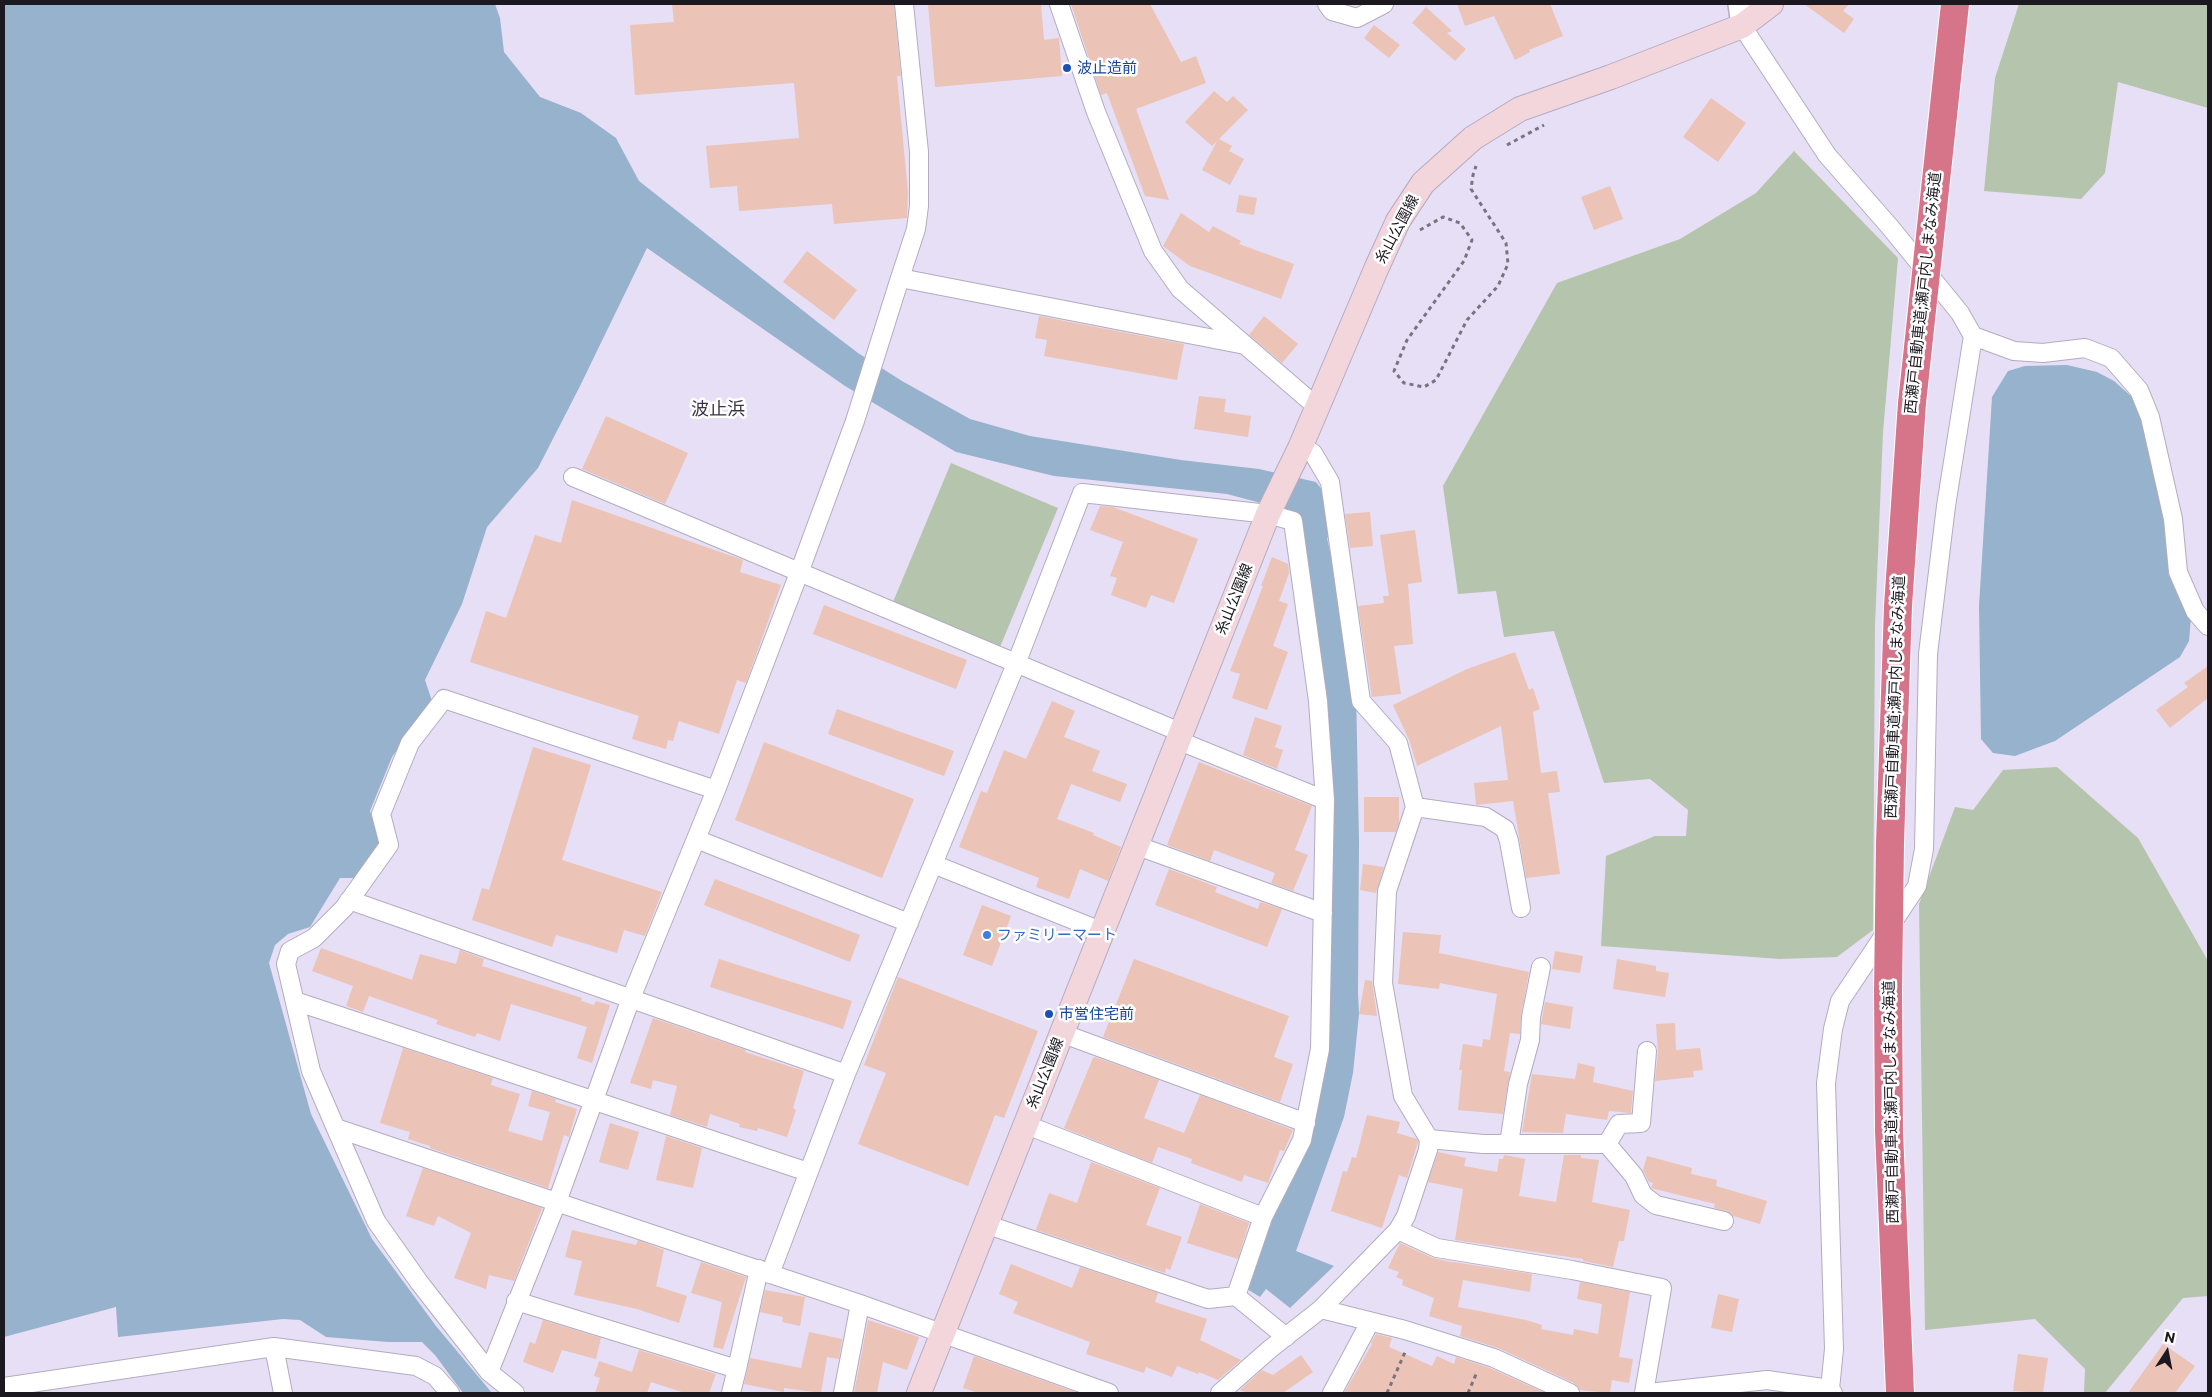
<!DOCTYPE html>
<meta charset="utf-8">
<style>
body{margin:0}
#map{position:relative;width:2212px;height:1397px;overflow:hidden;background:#e7dff5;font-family:Commissioner,sans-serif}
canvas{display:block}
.frame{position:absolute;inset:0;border:5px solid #1b1820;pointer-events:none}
.north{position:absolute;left:2142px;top:1327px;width:50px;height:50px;-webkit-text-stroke:4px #fff;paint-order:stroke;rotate:11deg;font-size:14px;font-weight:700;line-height:20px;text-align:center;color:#1b1820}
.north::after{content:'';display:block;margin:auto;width:18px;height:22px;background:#1b1820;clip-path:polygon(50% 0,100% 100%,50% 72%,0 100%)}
</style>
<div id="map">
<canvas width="2212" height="1397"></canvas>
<div class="frame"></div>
<div class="north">N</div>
</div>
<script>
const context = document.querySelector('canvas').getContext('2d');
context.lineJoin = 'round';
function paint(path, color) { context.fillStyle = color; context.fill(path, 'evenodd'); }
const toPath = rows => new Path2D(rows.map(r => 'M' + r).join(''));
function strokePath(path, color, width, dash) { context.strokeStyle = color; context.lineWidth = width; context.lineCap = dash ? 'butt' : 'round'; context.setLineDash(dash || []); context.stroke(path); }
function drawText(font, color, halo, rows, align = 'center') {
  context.font = font + ' Commissioner,"Noto Sans JP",sans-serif'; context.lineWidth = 5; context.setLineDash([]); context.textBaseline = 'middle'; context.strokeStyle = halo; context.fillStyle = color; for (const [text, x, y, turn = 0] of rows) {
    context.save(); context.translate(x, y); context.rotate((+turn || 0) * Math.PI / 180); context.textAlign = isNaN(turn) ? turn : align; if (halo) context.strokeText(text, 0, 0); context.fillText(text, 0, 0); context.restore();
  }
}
paint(toPath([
 [2019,4,2208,4,2208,108,2118,82,2105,173,2081,199,1984,191,1995,78],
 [1794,151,1898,258,1883,432,1875,626,1873,930,1837,957,1780,959,1601,946,1606,856,1655,836,1686,836,1688,810,1650,779,1604,783,1554,631,1504,637,1496,591,1458,594,1443,486,1557,283,1680,239,1756,193],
 [951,463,1058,508,1000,647,893,602],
 [2057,767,2138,838,2208,961,2208,1296,2183,1298,2105,1393,2084,1393,2085,1369,2035,1319,1925,1330,1919,904,1955,807,1973,810,2003,770]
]), '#b5c4ac');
paint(toPath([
 [4,4,495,4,500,18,504,52,540,97,581,113,616,138,639,181,820,324,858,353,902,381,970,419,1030,436,1181,460,1259,469,1316,482,1323,491,1335,537,1327,538,1343,611,1356,690,1359,841,1358,993,1359,1014,1353,1073,1344,1117,1296,1251,1334,1266,1290,1308,1266,1289,1260,1297,1247,1289,1272,1211,1309,1135,1322,671,1298,513,1227,494,1054,476,956,452,845,386,647,248,580,386,538,468,487,527,462,604,425,680,432,701,392,757,370,811,380,842,356,878,340,878,310,927,288,934,275,945,269,963,311,1114,372,1239,436,1326,492,1393,463,1393,435,1355,422,1342,388,1342,326,1337,300,1320,283,1319,118,1337,116,1307,4,1337],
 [2067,365,2097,372,2114,381,2132,397,2141,415,2174,539,2173,568,2181,602,2191,617,2189,641,2180,657,2055,741,2015,756,1993,753,1981,739,1979,606,1992,397,2008,371,2025,366]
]), '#97b2cc');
paint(toPath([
 [672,4,894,4,901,76,897,76,908,193,907,218,834,224,832,204,739,211,737,186,710,188,706,146,799,138,794,83,635,95,630,25,674,22],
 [928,4,1041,4,1044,40,1059,38,1062,76,935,87],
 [1071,4,1150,4,1181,62,1196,56,1206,83,1136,109,1169,200,1145,196,1107,93,1101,95],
 [1457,4,1550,4,1563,36,1529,50,1530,52,1515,60,1494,16,1465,26],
 [1804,4,1849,4,1843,11,1854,19,1844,33],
 [1426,7,1452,31,1447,33,1466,49,1455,61,1412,23],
 [1374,25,1400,45,1389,58,1364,38],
 [1214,91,1227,102,1233,96,1248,110,1219,139,1232,146,1229,151,1244,159,1230,185,1202,170,1217,141,1212,146,1185,122],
 [1711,98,1746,123,1718,162,1683,137],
 [1610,186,1623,219,1594,230,1581,197],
 [1239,195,1257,198,1254,215,1236,212],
 [1181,213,1209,232,1213,226,1241,241,1239,244,1294,264,1281,299,1190,266,1163,246],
 [807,251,857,290,834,320,783,282],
 [1039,316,1184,344,1177,380,1044,356,1047,340,1035,338],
 [1264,316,1298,344,1282,363,1249,335],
 [1199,396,1226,399,1224,412,1251,416,1248,437,1194,429],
 [606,416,688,453,665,504,582,469],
 [572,500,743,560,740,572,781,585,746,683,737,680,719,734,679,721,673,741,668,740,666,749,632,739,639,716,470,662,486,611,506,618,535,535,561,543],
 [1100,506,1113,507,1198,539,1174,603,1151,595,1146,608,1111,595,1117,578,1110,576,1123,542,1090,530],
 [1370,512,1373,546,1350,548,1345,514],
 [1415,530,1422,582,1408,584,1413,644,1394,646,1401,694,1372,697,1358,606,1384,603,1383,596,1389,596,1380,535],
 [1272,557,1288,564,1289,573,1279,601,1288,604,1273,646,1288,652,1267,710,1232,698,1240,674,1230,671,1263,586,1261,586],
 [824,605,967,660,956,689,813,634],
 [1515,652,1529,690,1533,688,1540,709,1533,712,1541,773,1557,771,1560,792,1548,793,1560,874,1526,878,1513,801,1476,805,1474,783,1508,780,1501,726,1417,766,1410,742,1393,705,1467,669],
 [2208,666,2208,698,2170,728,2156,710,2188,687,2184,683],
 [1052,701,1075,711,1064,737,1100,751,1092,771,1127,784,1120,802,1071,784,1057,819,1094,833,1093,835,1121,847,1108,881,1080,869,1069,899,1036,887,1039,878,959,847,981,791,987,793,1004,750,1026,759],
 [837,709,954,751,944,776,828,734],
 [1255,717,1282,726,1275,747,1283,750,1277,769,1243,755],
 [764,742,914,799,882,878,735,820],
 [533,747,591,765,562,860,662,892,645,936,624,930,617,953,556,935,552,947,472,920,482,888,489,890],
 [1199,762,1312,806,1295,850,1308,855,1293,891,1271,883,1275,873,1214,850,1210,861,1167,845],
 [1364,797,1399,797,1399,823,1396,832,1364,832],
 [1363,864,1384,867,1376,893,1360,890],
 [1169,869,1217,887,1215,892,1258,909,1260,902,1282,909,1267,947,1155,905],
 [715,879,860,935,850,962,704,905],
 [982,905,1011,916,992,966,963,955],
 [1403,932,1441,935,1439,953,1529,972,1521,1015,1520,1034,1510,1033,1504,1071,1510,1072,1503,1114,1458,1110,1462,1070,1459,1070,1463,1044,1482,1047,1483,1039,1490,1040,1497,994,1440,983,1439,989,1398,984],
 [321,948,412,980,420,954,456,964,460,950,484,959,482,966,582,998,581,1001,594,1005,596,1001,610,1005,592,1063,577,1058,587,1027,511,1004,500,1041,477,1033,475,1037,436,1024,438,1020,369,996,363,1012,346,1006,353,986,312,971],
 [1555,951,1583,956,1580,973,1552,969],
 [719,959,852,1001,843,1029,710,987],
 [1134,959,1289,1016,1274,1057,1293,1064,1280,1102,1103,1037],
 [1617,959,1656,966,1656,971,1669,973,1665,997,1613,989],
 [898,977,1038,1031,1004,1118,995,1115,968,1186,858,1144,886,1073,864,1065],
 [1365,980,1372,981,1377,1016,1359,1014],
 [1545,1002,1573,1007,1570,1029,1541,1024],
 [653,1018,746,1050,745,1052,804,1071,793,1108,796,1110,787,1137,758,1128,757,1131,739,1127,740,1124,710,1114,707,1127,670,1115,677,1086,653,1080,651,1089,630,1083],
 [1675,1023,1676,1050,1700,1048,1703,1070,1693,1071,1694,1077,1655,1081,1658,1052,1656,1024],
 [403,1048,493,1078,491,1085,520,1094,508,1131,542,1141,550,1112,528,1106,532,1091,556,1099,555,1102,577,1109,569,1137,564,1135,548,1188,430,1148,430,1146,408,1139,410,1132,380,1123],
 [1095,1057,1159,1080,1144,1118,1184,1133,1200,1095,1293,1130,1284,1151,1280,1150,1268,1183,1244,1175,1242,1182,1191,1163,1192,1159,1158,1147,1152,1163,1064,1128,1093,1058],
 [1578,1063,1595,1067,1593,1082,1633,1091,1631,1113,1609,1111,1607,1120,1566,1114,1563,1133,1522,1132,1532,1074,1575,1079],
 [1367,1115,1400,1122,1397,1133,1417,1139,1418,1142,1407,1178,1399,1175,1382,1228,1331,1211,1343,1171,1347,1172,1352,1157,1356,1158],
 [610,1123,639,1132,628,1170,599,1162],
 [666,1136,702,1148,693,1188,656,1180],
 [1438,1152,1466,1158,1464,1166,1497,1172,1499,1159,1503,1159,1504,1155,1525,1159,1519,1196,1556,1202,1564,1155,1581,1155,1581,1158,1599,1160,1592,1202,1630,1210,1624,1241,1619,1241,1613,1267,1583,1261,1583,1259,1455,1240,1463,1189,1428,1182],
 [1647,1156,1692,1168,1691,1174,1717,1180,1716,1186,1767,1201,1760,1224,1733,1216,1727,1211,1714,1208,1715,1204,1651,1188,1653,1183,1649,1182,1643,1170],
 [1091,1162,1160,1188,1146,1225,1182,1237,1170,1270,1166,1268,1165,1273,1036,1230,1049,1193,1077,1203],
 [423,1168,542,1208,514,1281,489,1275,486,1289,454,1278,471,1233,438,1216,434,1226,406,1216],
 [1200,1204,1249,1223,1238,1259,1187,1243],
 [572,1230,636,1245,638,1240,664,1250,656,1286,687,1296,679,1323,637,1309,574,1295,582,1261,565,1257],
 [1400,1243,1433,1258,1446,1261,1532,1274,1530,1292,1463,1280,1458,1307,1526,1320,1542,1325,1541,1329,1573,1335,1574,1329,1598,1334,1602,1304,1577,1299,1580,1282,1630,1292,1619,1357,1633,1359,1629,1383,1612,1380,1610,1393,1580,1390,1574,1383,1498,1348,1460,1336,1462,1326,1429,1316,1434,1298,1402,1285,1403,1280,1396,1277,1399,1272,1388,1268],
 [701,1262,746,1277,723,1349,713,1347,722,1302,691,1293],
 [1011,1264,1072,1288,1080,1267,1158,1293,1155,1302,1207,1319,1200,1340,1241,1360,1218,1380,1199,1372,1198,1374,1177,1366,1172,1377,1146,1367,1144,1373,1086,1354,1090,1342,1013,1313,1018,1302,999,1294],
 [765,1290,805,1297,800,1326,782,1322,783,1317,760,1312],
 [1718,1294,1739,1299,1732,1332,1711,1328],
 [543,1320,601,1338,596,1359,562,1350,553,1373,523,1362,530,1342,535,1344],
 [868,1320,919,1337,907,1370,883,1362,877,1393,854,1393],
 [809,1332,842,1339,839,1359,827,1357,821,1393,784,1388,784,1392,744,1384,750,1358,801,1368],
 [1376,1334,1392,1338,1389,1347,1432,1366,1437,1356,1454,1364,1456,1357,1490,1368,1545,1393,1344,1393,1372,1344,1371,1343],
 [2163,1344,2195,1366,2175,1393,2128,1393],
 [639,1350,716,1374,709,1393,685,1393,651,1382,647,1393,595,1393,600,1378,594,1376,599,1361,632,1372],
 [2018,1354,2048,1358,2043,1393,2013,1391],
 [1301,1355,1313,1372,1283,1393,1247,1393,1240,1390,1262,1370,1273,1375],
 [974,1356,1078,1393,979,1393,963,1388]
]), '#ebc3b7');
const minor = toPath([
 [1059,4,1096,112,1153,251,1180,289,1317,407],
 [1327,4,1332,11,1357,18,1384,4],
 [1742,26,1827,155,1890,227,1960,313,1973,336,2014,351,2043,353,2085,348,2111,358,2139,390,2150,417,2173,519,2178,572,2195,611,2208,626],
 [900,278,916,229,919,206,919,152,904,4],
 [573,477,1180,732],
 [1177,740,1325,800],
 [1415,807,1486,817,1505,829,1509,841,1521,908],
 [696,839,909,923],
 [1135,845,1323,913],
 [933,864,1101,931],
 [349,900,846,1074],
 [295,1001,808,1172],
 [1061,1033,1306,1123],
 [1024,1124,1263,1217],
 [336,1128,860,1304,1109,1393],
 [1429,1139,1483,1144,1607,1144,1619,1124,1641,1123,1647,1051],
 [1509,1144,1518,1084,1530,1040,1531,1017,1541,967],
 [1607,1144,1634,1176,1643,1195,1656,1205,1724,1221],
 [985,1224,1208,1299,1236,1296],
 [1398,1230,1437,1248,1572,1270,1662,1288,1644,1393],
 [770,1274,846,1074,1016,664,1082,493,1268,514,1293,521,1318,701,1325,800,1320,1049,1302,1140,1263,1217,1236,1296,1286,1337],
 [516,1301,737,1369,731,1393],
 [1321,1309,1405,1330,1494,1358,1570,1393],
 [274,1347,283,1393],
 [737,1369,759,1269],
 [489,1372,557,1202,631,998,716,790,799,573,855,421,900,278,1245,345],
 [4,1387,274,1347,416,1366,435,1376,450,1393],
 [515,1393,489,1372,419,1282,376,1221,311,1071,286,964,290,951,314,938,344,908,389,845,381,814,410,743,444,699,716,790],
 [843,1393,860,1304],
 [1220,1393,1270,1349,1321,1309,1398,1230,1406,1216,1428,1150,1429,1139,1403,1096,1383,983,1387,891,1415,807,1398,743,1361,701,1330,482,1313,453,1300,448],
 [1332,1393,1370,1322],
 [1648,1393,1767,1380,1830,1389],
 [1833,1393,1830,1389,1834,1349,1826,1083,1833,1029,1840,1001,1917,886,1924,849,1928,654,1946,506,1973,336]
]);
const tertiary = toPath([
 [1739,4,1742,26]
]);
const secondary = toPath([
 [919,1393,1268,514,1300,448,1377,267,1398,221,1423,183,1473,138,1520,109,1611,77,1742,26,1771,4]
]);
strokePath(minor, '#b3abc0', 20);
strokePath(tertiary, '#b3abc0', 24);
strokePath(secondary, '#b3abc0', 26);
strokePath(toPath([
 [1507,145,1544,125],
 [1420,230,1443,217,1460,223,1472,240,1464,261,1407,340,1394,371,1404,383,1424,387,1436,380,1467,320,1498,286,1508,264,1506,243,1471,189,1473,175,1476,166],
 [1387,1393,1406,1350],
 [1468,1393,1477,1372]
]), '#787381', 3, [4, 4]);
strokePath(minor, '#fff', 18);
strokePath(tertiary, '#fff', 21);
strokePath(secondary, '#f3d5dc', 24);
const motorwayBridge = toPath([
 [1900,1393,1889,1131,1888,992,1890,843,1898,606,1912,403,1955,4]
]);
strokePath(motorwayBridge, '#fff', 30, []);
strokePath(motorwayBridge, '#d67489', 28);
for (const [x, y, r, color] of [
 [1067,68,5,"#1a4fb4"],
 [987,935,5,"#3f7fe0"],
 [1049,1014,5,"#1a4fb4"]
]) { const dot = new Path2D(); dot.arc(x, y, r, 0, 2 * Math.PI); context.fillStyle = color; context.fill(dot); strokePath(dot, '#fff', 2); }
drawText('15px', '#164399', '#fff', [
 ["波止造前",1077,68],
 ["市営住宅前",1059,1014]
], 'left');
drawText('15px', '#1b1820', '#fff', [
 ["糸山公園線",1397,229,-62],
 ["西瀬戸自動車道;瀬戸内しまなみ海道",1923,293,-84],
 ["糸山公園線",1234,599,-68],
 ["西瀬戸自動車道;瀬戸内しまなみ海道",1895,697,-88],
 ["糸山公園線",1045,1073,-68],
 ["西瀬戸自動車道;瀬戸内しまなみ海道",1891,1102,-91]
]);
drawText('15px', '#366cbe', '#fff', [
 ["ファミリーマート",997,935]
], 'left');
drawText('18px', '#3b3445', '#fff', [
 ["波止浜",718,409]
]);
</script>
